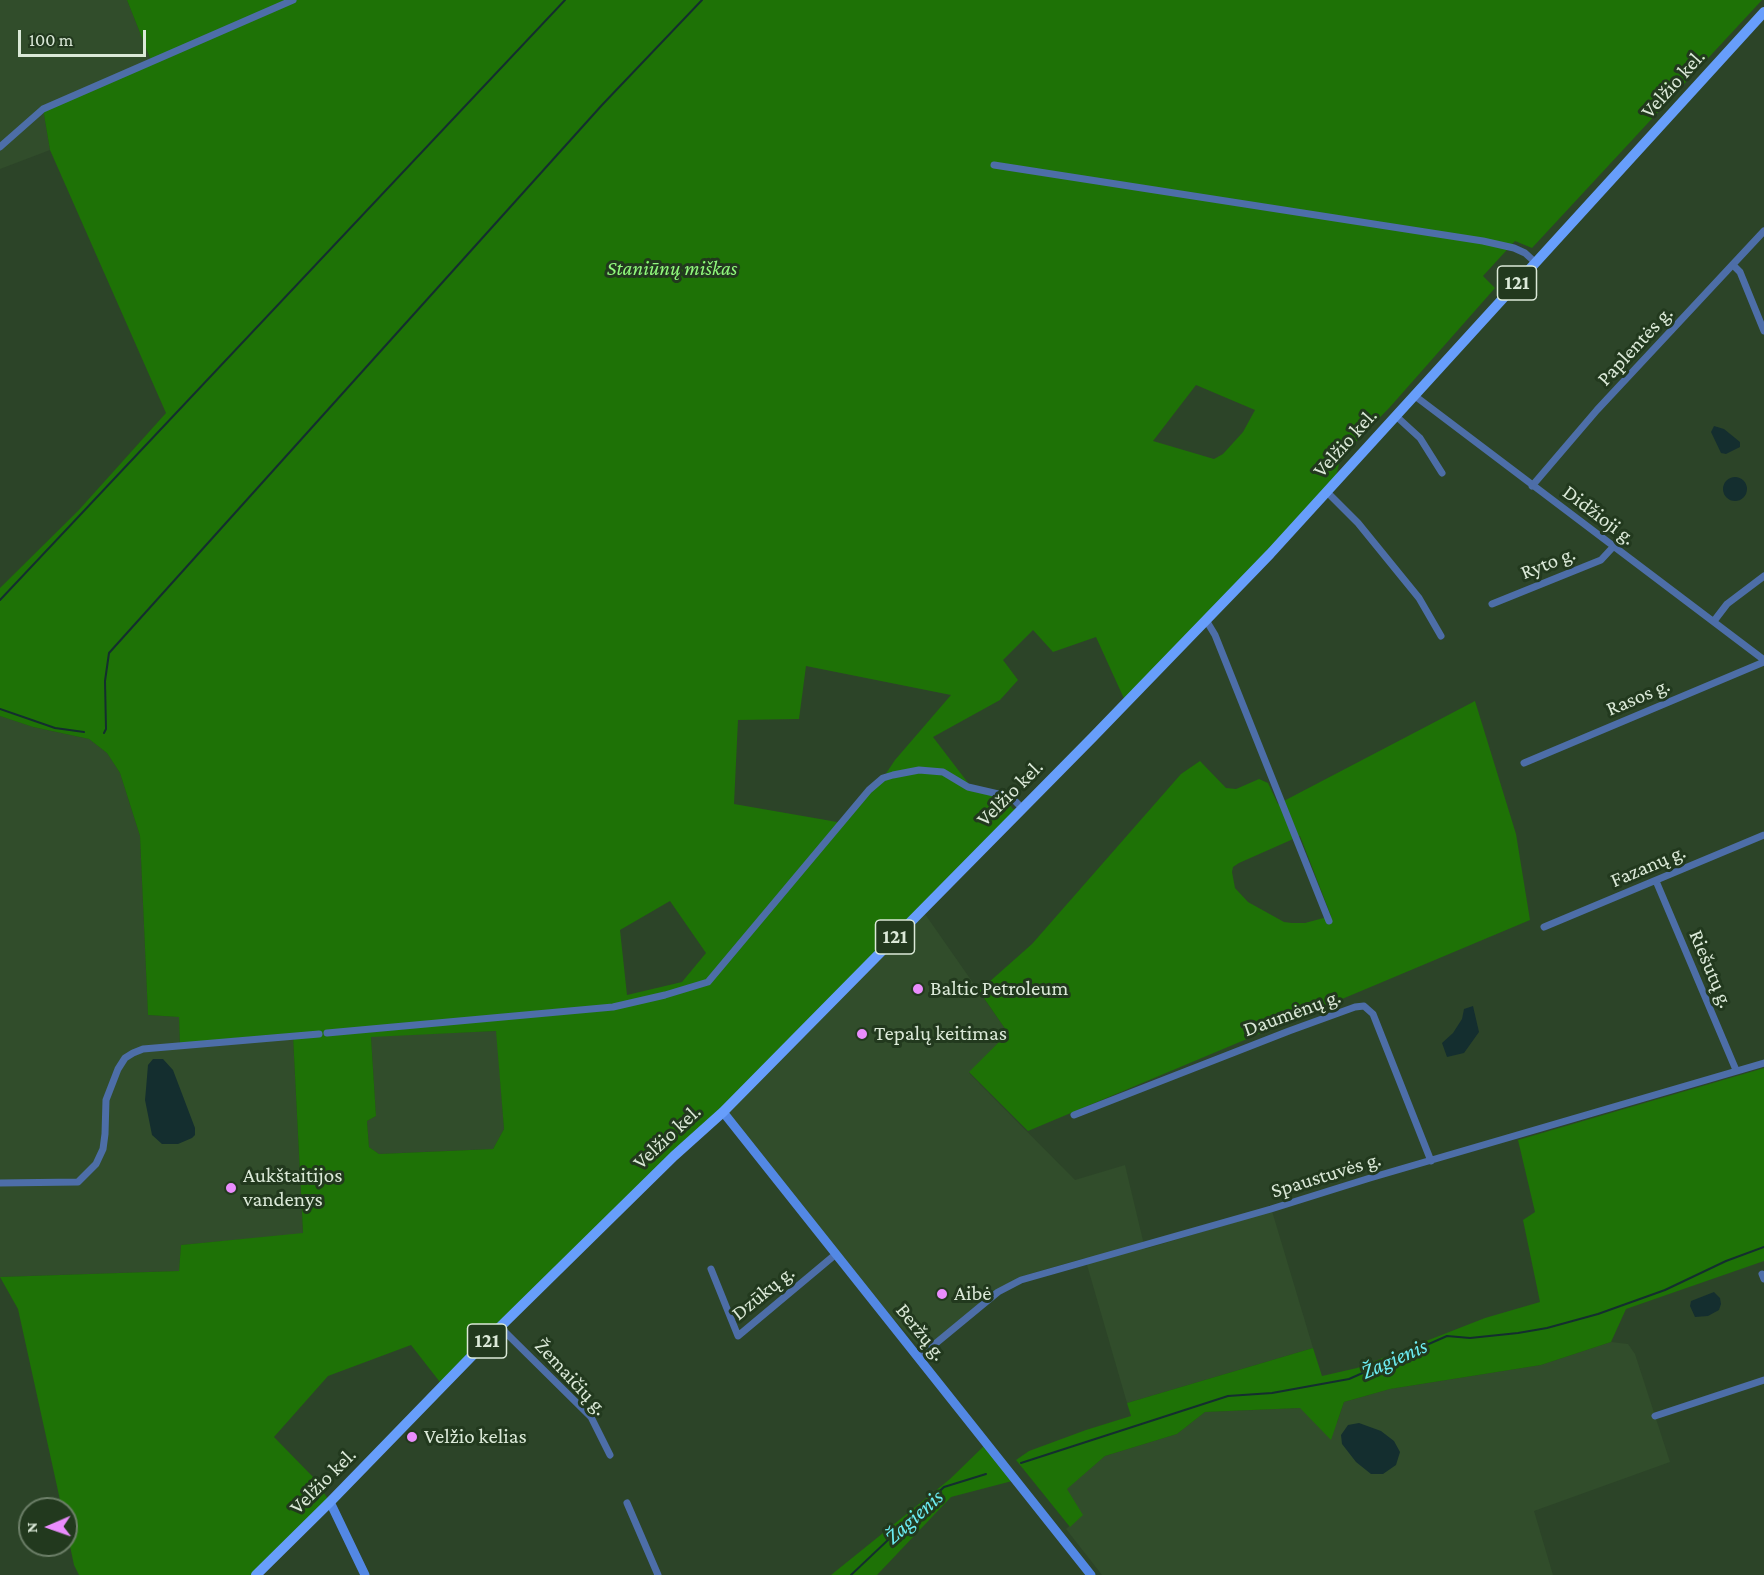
<!DOCTYPE html>
<meta charset="utf-8">
<style>
body{margin:0}
#map{position:relative;width:1764px;height:1575px;overflow:hidden;background:#2c4428;font-family:"Crimson Pro",serif}
canvas{display:block}
.north{position:absolute;left:18px;top:1497px;width:60px;height:60px;box-sizing:border-box;background:#22391e;border:2px solid #6c7f68;border-radius:50%;rotate:268deg;font-size:16px;font-weight:700;line-height:24px;text-align:center;color:#dbe9d8}
.north::after{content:'';display:block;margin:auto;width:21px;height:27px;background:#ea8dfd;clip-path:polygon(50% 0,100% 100%,50% 72%,0 100%)}
.scale{position:absolute;left:18px;top:30px;width:128px;height:27px;box-sizing:border-box;border:3px solid #dbe9d8;border-top:0;padding-left:8px;font-size:18px;line-height:21px;white-space:nowrap;color:#dbe9d8;-webkit-text-stroke:4px #22391e;paint-order:stroke}
</style>
<div id="map">
<canvas width="1764" height="1575"></canvas>
<div class="north">N</div>
<div class="scale">100 m</div>
</div>
<script>
const context = document.querySelector('canvas').getContext('2d');
context.lineJoin = 'round';
function paint(path, color) { context.fillStyle = color; context.fill(path, 'evenodd'); }
const toPath = rows => new Path2D(rows.map(r => 'M' + r).join(''));
function strokePath(path, color, width, dash) { context.strokeStyle = color; context.lineWidth = width; context.lineCap = dash ? 'butt' : 'round'; context.setLineDash(dash || []); context.stroke(path); }
function drawText(font, color, halo, rows, align = 'center') {
  context.font = font + ' "Crimson Pro",serif'; context.lineWidth = 6; context.setLineDash([]); context.textBaseline = 'middle'; context.strokeStyle = halo; context.fillStyle = color; for (const [text, x, y, turn = 0] of rows) {
    context.save(); context.translate(x, y); context.rotate((+turn || 0) * Math.PI / 180); context.textAlign = isNaN(turn) ? turn : align; if (halo) context.strokeText(text, 0, 0); context.fillText(text, 0, 0); context.restore();
  }
}
paint(toPath([
 [0,0,127,0,152,63,43,109,50,150,0,169],
 [0,716,33,727,89,739,107,753,120,773,140,836,148,1015,179,1017,180,1046,293,1036,303,1234,181,1245,179,1271,0,1277],
 [925,914,1008,1033,969,1073,1075,1180,1125,1165,1145,1249,1272,1211,1313,1348,1127,1403,1085,1258,1019,1277,922,1350,846,1267,723,1112],
 [497,1031,504,1129,493,1149,379,1154,369,1147,367,1121,376,1116,371,1036],
 [1611,1342,1628,1344,1635,1354,1670,1462,1534,1511,1553,1575,1102,1575,1066,1529,1082,1515,1066,1489,1105,1456,1177,1434,1205,1412,1300,1408,1337,1423,1344,1402,1390,1389,1541,1365]
]), '#314d2b');
paint(toPath([
 [127,0,1762,0,1532,248,1515,241,1483,276,1495,288,1390,407,1341,457,1334,484,1126,703,1096,637,1053,652,1033,630,1003,660,1018,680,1000,700,933,737,975,792,1005,798,1013,809,1022,808,443,1386,411,1345,328,1376,274,1437,314,1478,330,1502,252,1575,79,1575,74,1565,66,1527,66,1509,62,1509,18,1309,0,1277,179,1271,181,1245,303,1233,293,1036,180,1046,179,1017,148,1015,140,836,120,773,107,753,89,739,33,727,0,716,0,588,78,511,166,413,50,150,43,109,152,63],
 [1196,385,1255,410,1243,432,1223,454,1214,459,1153,441],
 [806,666,951,695,895,760,883,778,843,823,734,804,738,720,799,719],
 [670,901,706,953,682,982,627,995,620,930],
 [496,1031,504,1129,493,1149,379,1154,369,1147,367,1121,376,1116,371,1037],
 [1475,701,1516,834,1530,920,1028,1131,969,1072,1008,1033,979,991,1032,944,1181,774,1200,761,1226,788,1236,789,1259,779,1268,783,1278,804],
 [1300,836,1331,916,1305,923,1292,923,1284,922,1248,902,1235,888,1232,872,1233,867,1239,863],
 [1764,1068,1764,1261,1626,1309,1611,1342,1541,1365,1390,1389,1344,1402,1331,1440,1300,1408,1205,1412,1177,1434,1105,1456,1067,1489,1083,1515,1070,1527,1016,1460,1029,1451,1086,1430,1131,1416,1127,1403,1313,1348,1322,1376,1357,1368,1485,1318,1540,1302,1523,1220,1535,1212,1518,1140],
 [987,1443,1016,1480,951,1497,877,1575,831,1575,950,1479]
]), '#1e7206');
paint(toPath([
 [1714,426,1724,429,1740,442,1740,447,1726,454,1721,453,1711,432],
 '1723 489a12 12 0 1 1 24 0a12 12 0 1 1-24 0Z',
 [1473,1006,1479,1032,1464,1053,1447,1057,1442,1043,1453,1033,1462,1019,1464,1009],
 [153,1059,163,1059,173,1070,195,1128,195,1135,192,1138,178,1144,162,1144,152,1135,145,1100,146,1089,148,1065],
 [1714,1292,1720,1298,1721,1304,1719,1310,1708,1316,1695,1317,1690,1306,1691,1301],
 [1359,1423,1381,1431,1394,1441,1400,1452,1396,1465,1383,1474,1371,1474,1356,1462,1342,1444,1341,1435,1348,1425]
]), '#142e2f');
strokePath(toPath([
 [0,600,565,0],
 [0,709,55,728,84,732],
 [104,733,106,729,105,681,109,653,602,105,702,0],
 [1021,1463,1228,1396,1272,1393,1349,1379,1447,1336,1470,1338,1518,1333,1547,1328,1598,1314,1665,1290,1726,1261,1764,1247],
 [851,1575,944,1487,986,1474]
]), '#142e2f', 2);
strokePath(toPath([
 [0,147,43,109,293,0],
 [994,165,1483,241,1514,248,1525,253,1536,263],
 [1733,265,1740,272,1764,331],
 [1415,396,1764,660],
 [1396,416,1420,438,1442,473],
 [1532,486,1597,410,1764,231],
 [1327,492,1358,523,1419,598,1441,636],
 [1492,604,1601,560,1613,547],
 [1206,620,1215,635,1329,921],
 [1714,621,1727,604,1764,576],
 [1524,763,1764,662],
 [1656,881,1736,1070],
 [1544,927,1764,835],
 [327,1033,613,1007,665,995,708,982,869,790,883,778,893,775,919,770,943,772,968,787,1007,796,1013,799,1022,808],
 [1074,1115,1289,1031,1355,1007,1364,1006,1373,1014,1431,1161],
 [0,1183,78,1182,96,1164,103,1149,105,1134,106,1100,118,1069,125,1058,133,1053,143,1049,319,1034],
 [711,1269,738,1336,836,1254],
 [1762,1274,1764,1279],
 [500,1327,591,1417,610,1455],
 [918,1358,998,1292,1021,1280,1271,1209,1370,1178,1764,1063],
 [1655,1416,1764,1380],
 [627,1503,658,1575]
]), '#4d6ea8', 7);
strokePath(toPath([
 [723,1112,1091,1575],
 [330,1502,365,1575]
]), '#5388e4', 9);
strokePath(toPath([
 [256,1575,330,1502,500,1327,674,1156,723,1112,1093,737,1270,554,1764,12]
]), '#679efb', 10);
for (const [x, y, r, color] of [
 [918,989,6,"#ea8dfd"],
 [862,1034,6,"#ea8dfd"],
 [231,1188,6,"#ea8dfd"],
 [942,1294,6,"#ea8dfd"],
 [412,1437,6,"#ea8dfd"]
]) { const dot = new Path2D(); dot.arc(x, y, r, 0, 2 * Math.PI); context.fillStyle = color; context.fill(dot); strokePath(dot, '#22391e', 2); }
for (const [x, y, w] of [
 [1517,283,39],
 [895,937,39],
 [487,1341,39]
]) { const box = new Path2D(); box.roundRect(x - w / 2, y - 17, w, 34, 4.5); context.fillStyle = '#22391e'; context.fill(box); strokePath(box, '#dbe9d8', 1.5); }
drawText('bold 20px', '#dbe9d8', null, [
 ["121",1517,283],
 ["121",895,937],
 ["121",487,1341]
]);
drawText('21px', '#dbe9d8', '#22391e', [
 ["Velžio kel.",1673,84,-48],
 ["Paplentės g.",1635,346,-47],
 ["Velžio kel.",1345,443,-48],
 ["Didžioji g.",1599,515,37],
 ["Ryto g.",1548,563,-22],
 ["Rasos g.",1638,697,-23],
 ["Velžio kel.",1010,793,-45],
 ["Fazanų g.",1648,866,-23],
 ["Riešutų g.",1711,969,67],
 ["Daumėnų g.",1292,1013,-20],
 ["Velžio kel.",667,1137,-43],
 ["Spaustuvės g.",1326,1175,-17],
 ["Dzūkų g.",763,1293,-39],
 ["Beržų g.",921,1332,51],
 ["Žemaičių g.",571,1377,47],
 ["Velžio kel.",323,1481,-45]
]);
drawText('italic 21px', '#90f97c', '#22391e', [
 ["Staniūnų miškas",672,269]
]);
drawText('21px', '#dbe9d8', '#22391e', [
 ["Baltic Petroleum",930,989],
 ["Tepalų keitimas",874,1034],
 ["Aukštaitijos",243,1176],
 ["vandenys",243,1200],
 ["Aibė",954,1294],
 ["Velžio kelias",424,1437]
], 'left');
drawText('italic 22px', '#6cedf4', '#22391e', [
 ["Žagienis",1394,1359,-24],
 ["Žagienis",914,1517,-42]
]);
</script>
